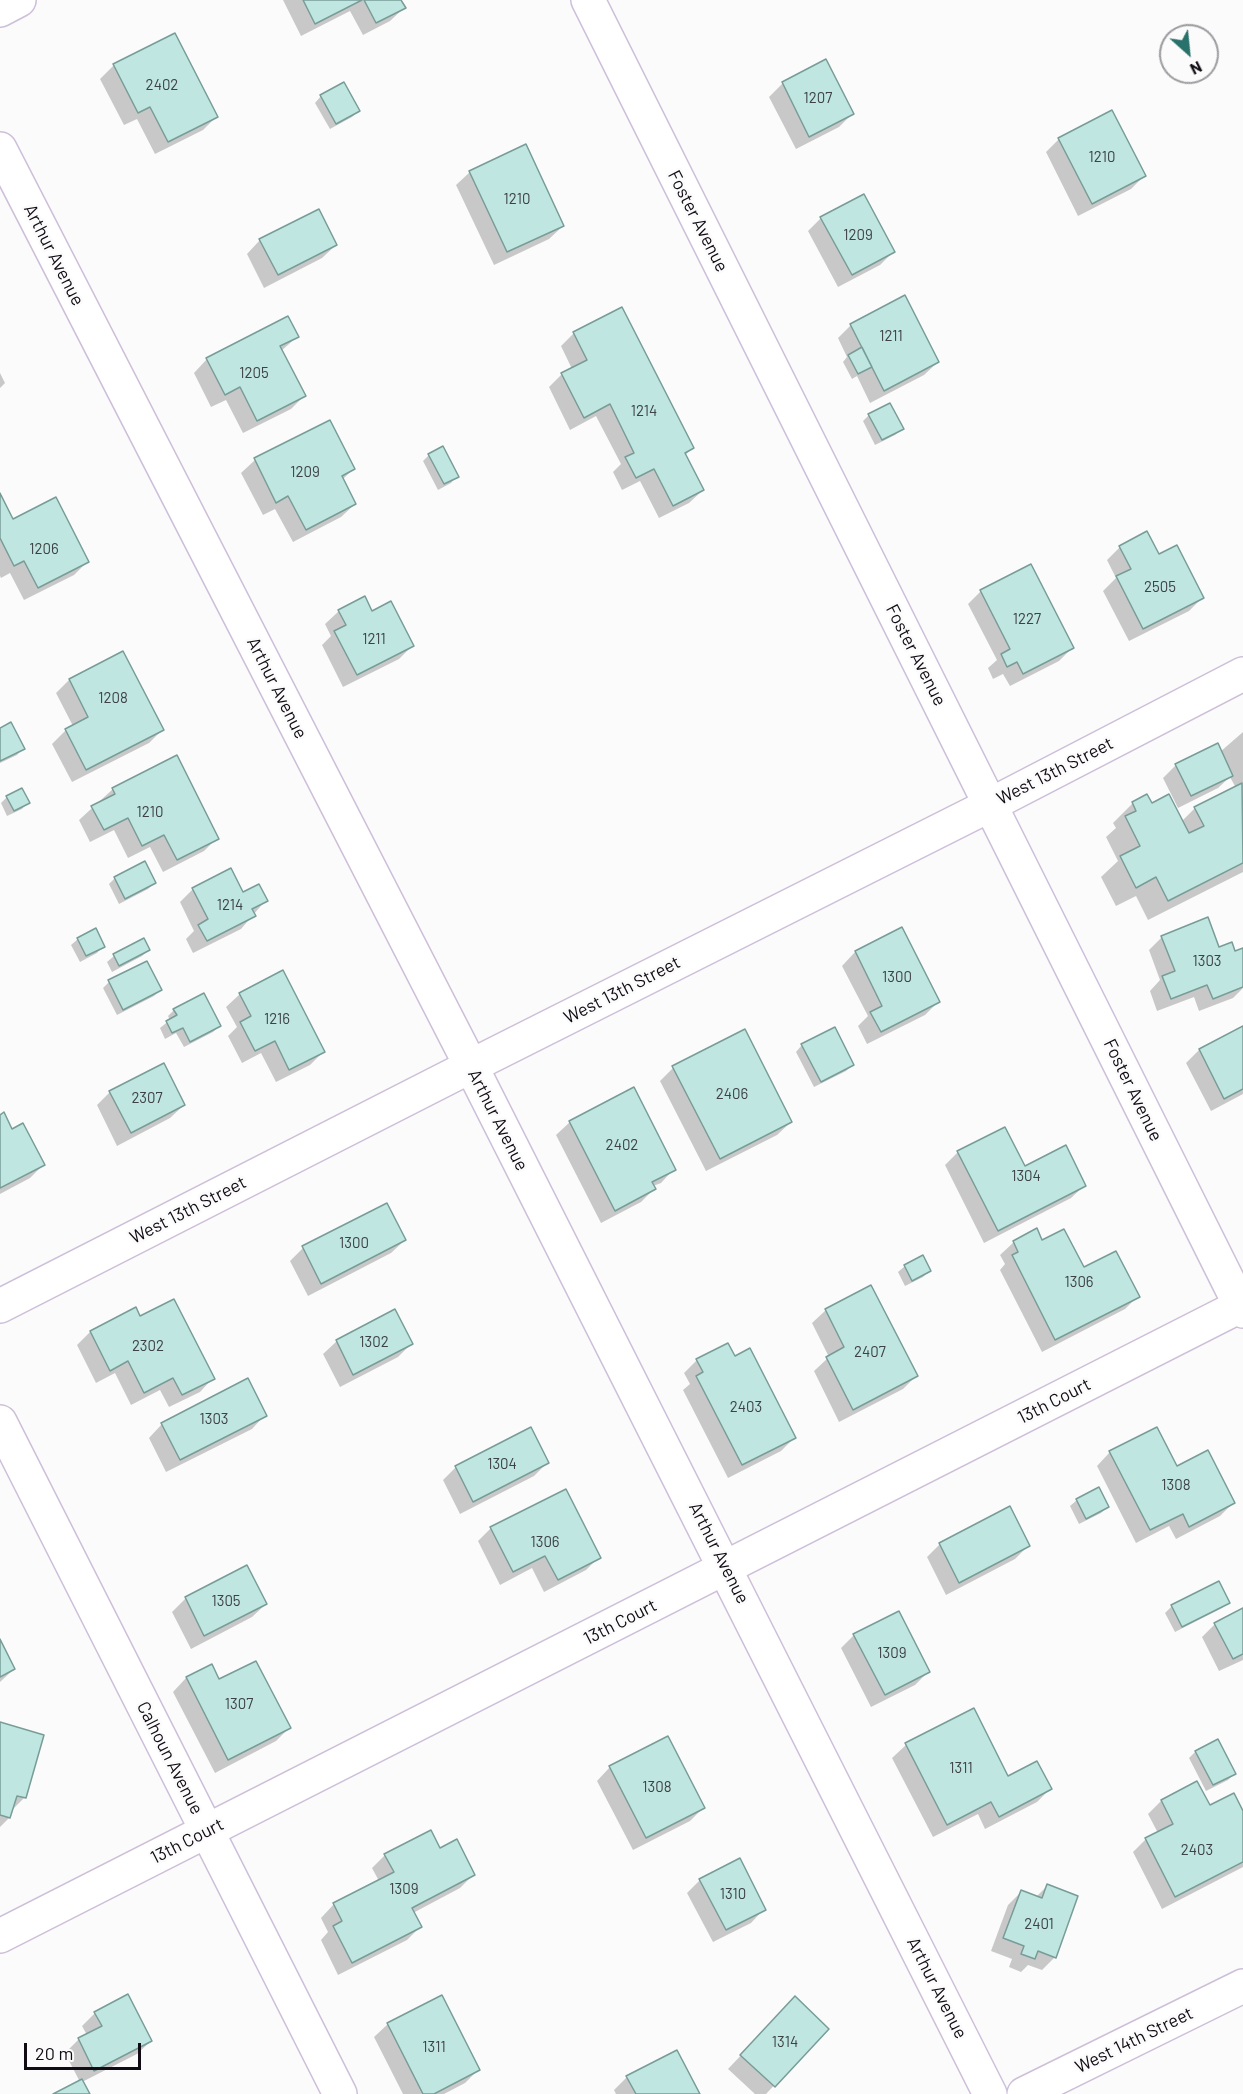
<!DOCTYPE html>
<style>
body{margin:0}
#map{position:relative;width:1243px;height:2094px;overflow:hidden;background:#fbfbfb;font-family:Barlow,sans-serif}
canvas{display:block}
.north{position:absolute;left:1159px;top:24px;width:60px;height:60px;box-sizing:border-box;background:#fbfbfb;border:2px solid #9d9b9f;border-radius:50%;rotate:153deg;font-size:16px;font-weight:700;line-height:24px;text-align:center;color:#110b14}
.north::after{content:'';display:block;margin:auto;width:21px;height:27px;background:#29726b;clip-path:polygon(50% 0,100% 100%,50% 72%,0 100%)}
.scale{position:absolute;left:24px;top:2043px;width:117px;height:27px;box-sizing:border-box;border:3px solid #110b14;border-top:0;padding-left:8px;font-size:18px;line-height:21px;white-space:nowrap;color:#110b14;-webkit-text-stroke:4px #fbfbfb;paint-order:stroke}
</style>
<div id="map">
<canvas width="1243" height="2094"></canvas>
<div class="north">N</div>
<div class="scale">20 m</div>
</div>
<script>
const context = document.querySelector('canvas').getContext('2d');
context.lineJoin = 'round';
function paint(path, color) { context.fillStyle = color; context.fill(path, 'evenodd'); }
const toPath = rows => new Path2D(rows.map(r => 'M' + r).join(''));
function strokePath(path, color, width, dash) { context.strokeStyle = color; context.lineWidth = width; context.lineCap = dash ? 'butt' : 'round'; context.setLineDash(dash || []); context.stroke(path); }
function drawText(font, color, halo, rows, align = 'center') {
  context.font = font + ' Barlow,sans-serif'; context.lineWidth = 5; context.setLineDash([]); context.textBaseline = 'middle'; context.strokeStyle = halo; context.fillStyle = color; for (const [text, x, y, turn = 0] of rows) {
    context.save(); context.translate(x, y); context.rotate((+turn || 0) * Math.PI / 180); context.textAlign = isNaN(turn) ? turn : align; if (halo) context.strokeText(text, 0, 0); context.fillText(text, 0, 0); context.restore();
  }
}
paint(toPath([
 [283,0,400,0,404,8,390,21,363,35,350,11,301,36],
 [174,35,216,117,203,130,155,154,137,119,124,125,100,79,114,65],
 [826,61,852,114,839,127,796,149,769,97,782,84],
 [321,96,358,111,352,117,330,129,315,103],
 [1059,139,1144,176,1131,189,1078,216,1046,152],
 [470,172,563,226,549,239,494,265,456,185],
 [821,218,893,252,880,265,838,287,808,231],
 [260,240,336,245,322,258,264,288,247,254],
 [851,325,938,362,924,375,870,403,857,376,852,379,843,362,847,357,838,338],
 [574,333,693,448,685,455,703,490,689,503,659,518,640,481,622,490,613,472,621,464,596,416,570,430,549,387,562,374,572,369,561,346],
 [297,337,281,351,304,396,291,409,243,433,226,400,211,407,194,373,207,359],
 [0,373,5,383,0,388],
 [869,415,902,429,895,435,875,445,863,421],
 [329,422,353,469,342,480,355,504,341,517,293,542,275,509,263,515,241,473,255,460],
 [429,455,457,476,451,483,438,490,423,461],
 [0,497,12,521,87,562,74,575,24,600,10,573,1,578,0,576],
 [1120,547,1158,556,1202,598,1189,611,1129,641,1103,591,1116,578,1107,560],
 [981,591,1072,648,1059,661,1010,686,1003,674,993,679,988,668,997,660,968,604],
 [339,611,372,613,412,646,399,659,343,687,322,645,331,636,325,624],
 [69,680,162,730,149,743,72,782,52,744,66,730,73,726,56,693],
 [0,730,23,748,17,755,0,763],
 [1243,732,1243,872,1148,920,1136,896,1116,906,1101,877,1118,861,1106,837,1116,828,1113,823,1133,803,1151,805,1181,822,1195,808,1236,788,1230,777,1218,788,1178,808,1163,778,1176,765,1220,752],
 [113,789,217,838,204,851,163,872,150,847,128,858,114,830,90,842,79,820],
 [7,797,28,802,22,809,7,816,1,803],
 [115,878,154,883,148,889,119,904,109,884],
 [193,889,243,894,266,900,241,929,193,953,186,939,194,931,180,902],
 [901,929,938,1002,925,1015,867,1044,858,1026,868,1016,842,966,855,952],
 [1162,937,1234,953,1243,950,1243,988,1233,998,1199,1011,1194,997,1157,1011,1150,991,1160,980,1149,950],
 [78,939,103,946,97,953,80,962,71,945],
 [144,940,149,950,142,956,112,972,107,962,114,956],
 [109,982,160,990,154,996,117,1015,103,988],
 [240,994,323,1052,310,1065,276,1082,261,1053,242,1063,228,1036,237,1027,226,1007],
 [174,1010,219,1026,213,1032,184,1047,176,1033,165,1039,160,1028,170,1020,168,1016],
 [1243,1028,1243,1094,1211,1111,1186,1063,1199,1050],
 [802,1045,852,1065,846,1071,814,1087,796,1052],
 [673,1068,791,1122,777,1135,706,1171,660,1081],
 [110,1092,184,1105,170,1118,117,1146,97,1105],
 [0,1116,43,1165,30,1178,0,1194],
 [570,1122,674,1169,661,1183,653,1186,654,1189,641,1202,601,1223,556,1135],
 [958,1152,1024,1168,1085,1185,1071,1198,984,1243,945,1165],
 [405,1240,391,1253,308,1296,290,1261,303,1248],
 [1014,1242,1042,1242,1083,1269,1138,1296,1125,1309,1042,1352,1000,1270,1005,1264,1000,1255],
 [905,1266,929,1271,923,1277,905,1286,898,1272],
 [135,1309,139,1318,213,1378,200,1392,169,1407,160,1390,131,1405,115,1373,96,1383,77,1345,90,1332],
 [826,1310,916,1376,903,1389,839,1422,814,1371,829,1357,812,1323],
 [337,1341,411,1344,398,1357,340,1387,323,1354],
 [734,1358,794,1438,781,1451,728,1478,683,1390,690,1384,684,1373,697,1360],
 [265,1415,252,1429,166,1472,149,1438,162,1424],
 [1110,1452,1176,1468,1233,1503,1220,1516,1176,1539,1169,1526,1136,1543,1097,1466],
 [547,1463,534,1476,460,1514,443,1480,456,1467],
 [1077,1500,1107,1507,1101,1513,1079,1524,1070,1506],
 [491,1528,599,1557,586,1570,544,1592,532,1568,500,1585,478,1541],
 [940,1544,1028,1546,1015,1559,946,1595,927,1557],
 [247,1567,266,1604,252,1617,191,1649,172,1612,185,1599],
 [1218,1583,1228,1602,1222,1608,1175,1632,1165,1613,1172,1606],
 [1243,1609,1243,1660,1219,1671,1202,1637,1215,1624],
 [854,1635,928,1672,915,1685,871,1707,841,1648],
 [0,1642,14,1669,0,1682],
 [211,1666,219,1681,289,1728,276,1741,215,1773,173,1692,186,1678],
 [973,1710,1007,1778,1050,1789,1037,1802,985,1829,978,1814,933,1837,892,1758,906,1745],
 [0,1723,25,1797,11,1811,9,1818,0,1827],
 [1217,1741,1234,1774,1228,1780,1206,1791,1189,1758,1195,1752],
 [610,1767,703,1808,690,1821,633,1850,597,1781],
 [1197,1783,1209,1807,1243,1814,1243,1867,1162,1909,1133,1852,1146,1839,1158,1833,1148,1814,1161,1801],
 [440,1850,473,1875,460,1888,413,1913,420,1927,407,1940,338,1975,321,1940,328,1932,321,1918,334,1904,379,1881,372,1868,385,1855],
 [700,1880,764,1909,751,1923,713,1942,687,1893],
 [1047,1886,1055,1957,1042,1970,1028,1965,1021,1972,1009,1967,1012,1959,991,1951,1008,1905,1021,1892,1036,1897],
 [782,2012,827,2029,766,2094,755,2094,728,2069],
 [95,2013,151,2041,137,2054,82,2082,88,2094,57,2094,80,2082,65,2053,79,2039,87,2035,82,2026],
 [388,2024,478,2070,465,2083,444,2094,403,2094,374,2037],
 [627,2077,698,2094,616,2094,614,2090]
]), '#0003');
const building = toPath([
 [303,0,362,0,315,24,303,0],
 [364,0,401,0,406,8,376,23,364,0],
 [175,33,218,117,168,142,150,107,138,113,113,64,175,33],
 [826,59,854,114,809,137,782,82,826,59],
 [344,82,360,111,336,124,320,95,344,82],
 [1112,110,1146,176,1092,204,1058,138,1112,110],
 [526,144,564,226,507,252,469,171,526,144],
 [864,194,895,252,852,275,820,217,864,194],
 [319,209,337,245,278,275,259,239,319,209],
 [905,295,939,362,884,391,850,324,905,295],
 [622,307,694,448,685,453,704,490,673,506,654,469,636,478,625,457,634,453,610,404,584,418,561,373,587,360,573,332,622,307],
 [288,316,299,337,280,346,306,396,257,421,240,387,225,395,206,358,288,316],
 [862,347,872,367,858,374,848,355,862,347],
 [890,403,904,429,882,440,868,414,890,403],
 [330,420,355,469,342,476,356,504,306,530,288,496,276,503,254,458,330,420],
 [443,446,459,477,444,484,428,454,443,446],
 [0,493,13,519,56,497,89,562,38,588,24,561,14,566,0,538,0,493],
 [1147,531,1159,554,1177,545,1204,598,1143,629,1116,576,1131,569,1119,546,1147,531],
 [1031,564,1074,648,1023,674,1017,662,1007,667,1001,654,1010,649,980,590,1031,564],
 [365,596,372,611,391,601,414,646,357,675,334,631,346,625,338,610,365,596],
 [123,651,164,730,86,770,65,729,88,717,69,679,123,651],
 [11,722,25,749,0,761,0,728,11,722],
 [1218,743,1233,776,1191,796,1175,764,1218,743],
 [177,755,219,839,177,860,164,835,142,846,128,818,104,830,91,806,115,794,112,788,177,755],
 [1242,783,1243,863,1168,901,1156,877,1136,888,1120,856,1140,846,1125,816,1136,811,1132,802,1147,794,1152,803,1169,794,1189,833,1204,826,1194,807,1242,783],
 [22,788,30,803,14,811,6,796,22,788],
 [145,861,156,883,125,899,114,877,145,861],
 [231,868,243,892,259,884,268,901,252,909,256,916,207,941,198,925,208,919,192,888,231,868],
 [1208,917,1219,947,1232,942,1235,951,1243,948,1243,987,1213,999,1207,985,1171,999,1162,976,1175,971,1161,936,1208,917],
 [902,927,940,1002,881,1032,870,1012,882,1006,855,951,902,927],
 [96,928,105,947,86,956,77,938,96,928],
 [144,938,150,950,119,966,113,954,144,938],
 [147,961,162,990,123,1010,108,980,147,961],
 [283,970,325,1052,289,1070,275,1041,255,1051,240,1022,251,1016,239,993,283,970],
 [204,993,221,1026,190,1042,183,1028,172,1033,166,1021,177,1015,173,1009,204,993],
 [1243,1026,1243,1089,1224,1099,1199,1049,1243,1026],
 [835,1027,854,1065,821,1082,801,1044,835,1027],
 [745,1029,792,1122,720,1159,672,1066,745,1029],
 [164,1063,185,1105,131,1133,109,1091,164,1063],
 [634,1087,676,1170,652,1182,656,1189,615,1211,569,1121,634,1087],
 [4,1112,12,1129,23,1123,45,1165,0,1188,0,1115,4,1112],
 [1005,1127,1025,1166,1066,1145,1086,1186,998,1231,957,1151,1005,1127],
 [387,1203,406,1240,321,1284,302,1246,387,1203],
 [1037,1228,1042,1240,1064,1229,1084,1267,1116,1251,1140,1297,1055,1340,1012,1255,1018,1252,1013,1241,1037,1228],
 [923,1255,931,1271,912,1281,904,1265,923,1255],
 [871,1285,918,1376,853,1410,826,1357,844,1347,825,1309,871,1285],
 [174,1299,215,1379,182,1395,173,1378,144,1393,128,1361,110,1371,90,1331,136,1307,140,1316,174,1299],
 [395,1309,413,1344,353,1375,336,1340,395,1309],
 [728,1343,735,1356,750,1348,796,1438,742,1465,696,1376,703,1372,696,1359,728,1343],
 [248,1378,267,1416,180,1460,161,1423,248,1378],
 [531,1427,549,1463,473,1502,455,1466,531,1427],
 [1157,1427,1177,1466,1208,1450,1235,1503,1189,1527,1183,1514,1150,1530,1109,1451,1157,1427],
 [1099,1487,1109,1507,1086,1519,1076,1499,1099,1487],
 [566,1489,601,1558,558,1580,545,1556,513,1572,490,1527,566,1489],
 [1010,1506,1030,1546,959,1583,939,1543,1010,1506],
 [247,1565,267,1604,204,1636,185,1597,247,1565],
 [1219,1581,1230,1603,1182,1627,1171,1605,1219,1581],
 [1243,1608,1243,1654,1233,1659,1214,1623,1243,1608],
 [899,1611,930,1672,885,1695,853,1634,899,1611],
 [0,1639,15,1669,0,1677,0,1639],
 [256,1661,291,1728,228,1760,186,1677,212,1664,219,1679,256,1661],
 [974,1708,1008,1776,1037,1761,1052,1789,999,1817,991,1802,947,1825,905,1743,974,1708],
 [0,1722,44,1735,26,1798,17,1796,10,1818,0,1815,0,1722],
 [668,1736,705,1808,646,1838,609,1766,668,1736],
 [1218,1739,1236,1774,1213,1785,1195,1751,1218,1739],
 [1197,1781,1210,1805,1234,1793,1243,1811,1243,1862,1175,1897,1145,1838,1173,1824,1161,1800,1197,1781],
 [431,1830,440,1848,457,1839,475,1875,412,1908,422,1927,352,1963,333,1926,342,1921,333,1903,394,1872,384,1854,431,1830],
 [740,1858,766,1910,726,1930,699,1879,740,1858],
 [1047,1884,1078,1896,1056,1958,1038,1951,1035,1959,1021,1954,1024,1946,1003,1938,1021,1890,1042,1898,1047,1884],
 [128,1994,152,2041,94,2071,78,2038,102,2026,94,2012,128,1994],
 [442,1995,480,2070,434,2094,423,2094,387,2023,442,1995],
 [795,1996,829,2029,775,2087,740,2055,795,1996],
 [677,2050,700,2094,636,2094,626,2076,677,2050],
 [82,2079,90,2094,53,2094,82,2079]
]);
paint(building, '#c0e6e1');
strokePath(building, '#789c97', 1.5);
const street = toPath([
 [588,0,1243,1311],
 [0,10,19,0],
 [0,149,471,1066,990,2094],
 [0,1306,471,1066,990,805,1243,674],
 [0,1422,340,2094],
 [0,1936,1240,1306],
 [1024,2094,1243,1986]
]);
strokePath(street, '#cebfd9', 36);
strokePath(street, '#fff', 33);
drawText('15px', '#3d4247', null, [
 ["2402",162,85],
 ["1207",818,98],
 ["1210",1102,157],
 ["1210",517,199],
 ["1209",858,235],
 ["1211",891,336],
 ["1205",254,373],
 ["1214",644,411],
 ["1209",305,472],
 ["1206",44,549],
 ["2505",1160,587],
 ["1227",1027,619],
 ["1211",374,639],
 ["1208",113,698],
 ["1210",150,812],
 ["1214",230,905],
 ["1303",1207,961],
 ["1300",897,977],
 ["1216",277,1019],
 ["2406",732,1094],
 ["2307",147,1098],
 ["2402",622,1145],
 ["1304",1026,1176],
 ["1300",354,1243],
 ["1306",1079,1282],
 ["1302",374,1342],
 ["2302",148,1346],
 ["2407",870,1352],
 ["2403",746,1407],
 ["1303",214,1419],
 ["1304",502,1464],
 ["1308",1176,1485],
 ["1306",545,1542],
 ["1305",226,1601],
 ["1309",892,1653],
 ["1307",239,1704],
 ["1311",961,1768],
 ["1308",657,1787],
 ["2403",1197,1850],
 ["1309",404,1889],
 ["1310",733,1894],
 ["2401",1039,1924],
 ["1314",785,2042],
 ["1311",434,2047]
]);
drawText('18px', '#110b14', '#fbfbfb', [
 ["Foster Avenue",698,221,63],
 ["Arthur Avenue",54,255,63],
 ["Foster Avenue",916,655,63],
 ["Arthur Avenue",277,688,63],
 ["West 13th Street",1055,771,-27],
 ["West 13th Street",622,990,-27],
 ["Foster Avenue",1133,1090,64],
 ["Arthur Avenue",498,1120,63],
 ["West 13th Street",188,1210,-27],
 ["13th Court",1054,1401,-27],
 ["Arthur Avenue",719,1553,63],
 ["13th Court",620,1622,-27],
 ["Calhoun Avenue",170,1758,63],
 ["13th Court",187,1841,-27],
 ["Arthur Avenue",937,1988,63],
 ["West 14th Street",1134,2040,-26]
]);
</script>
